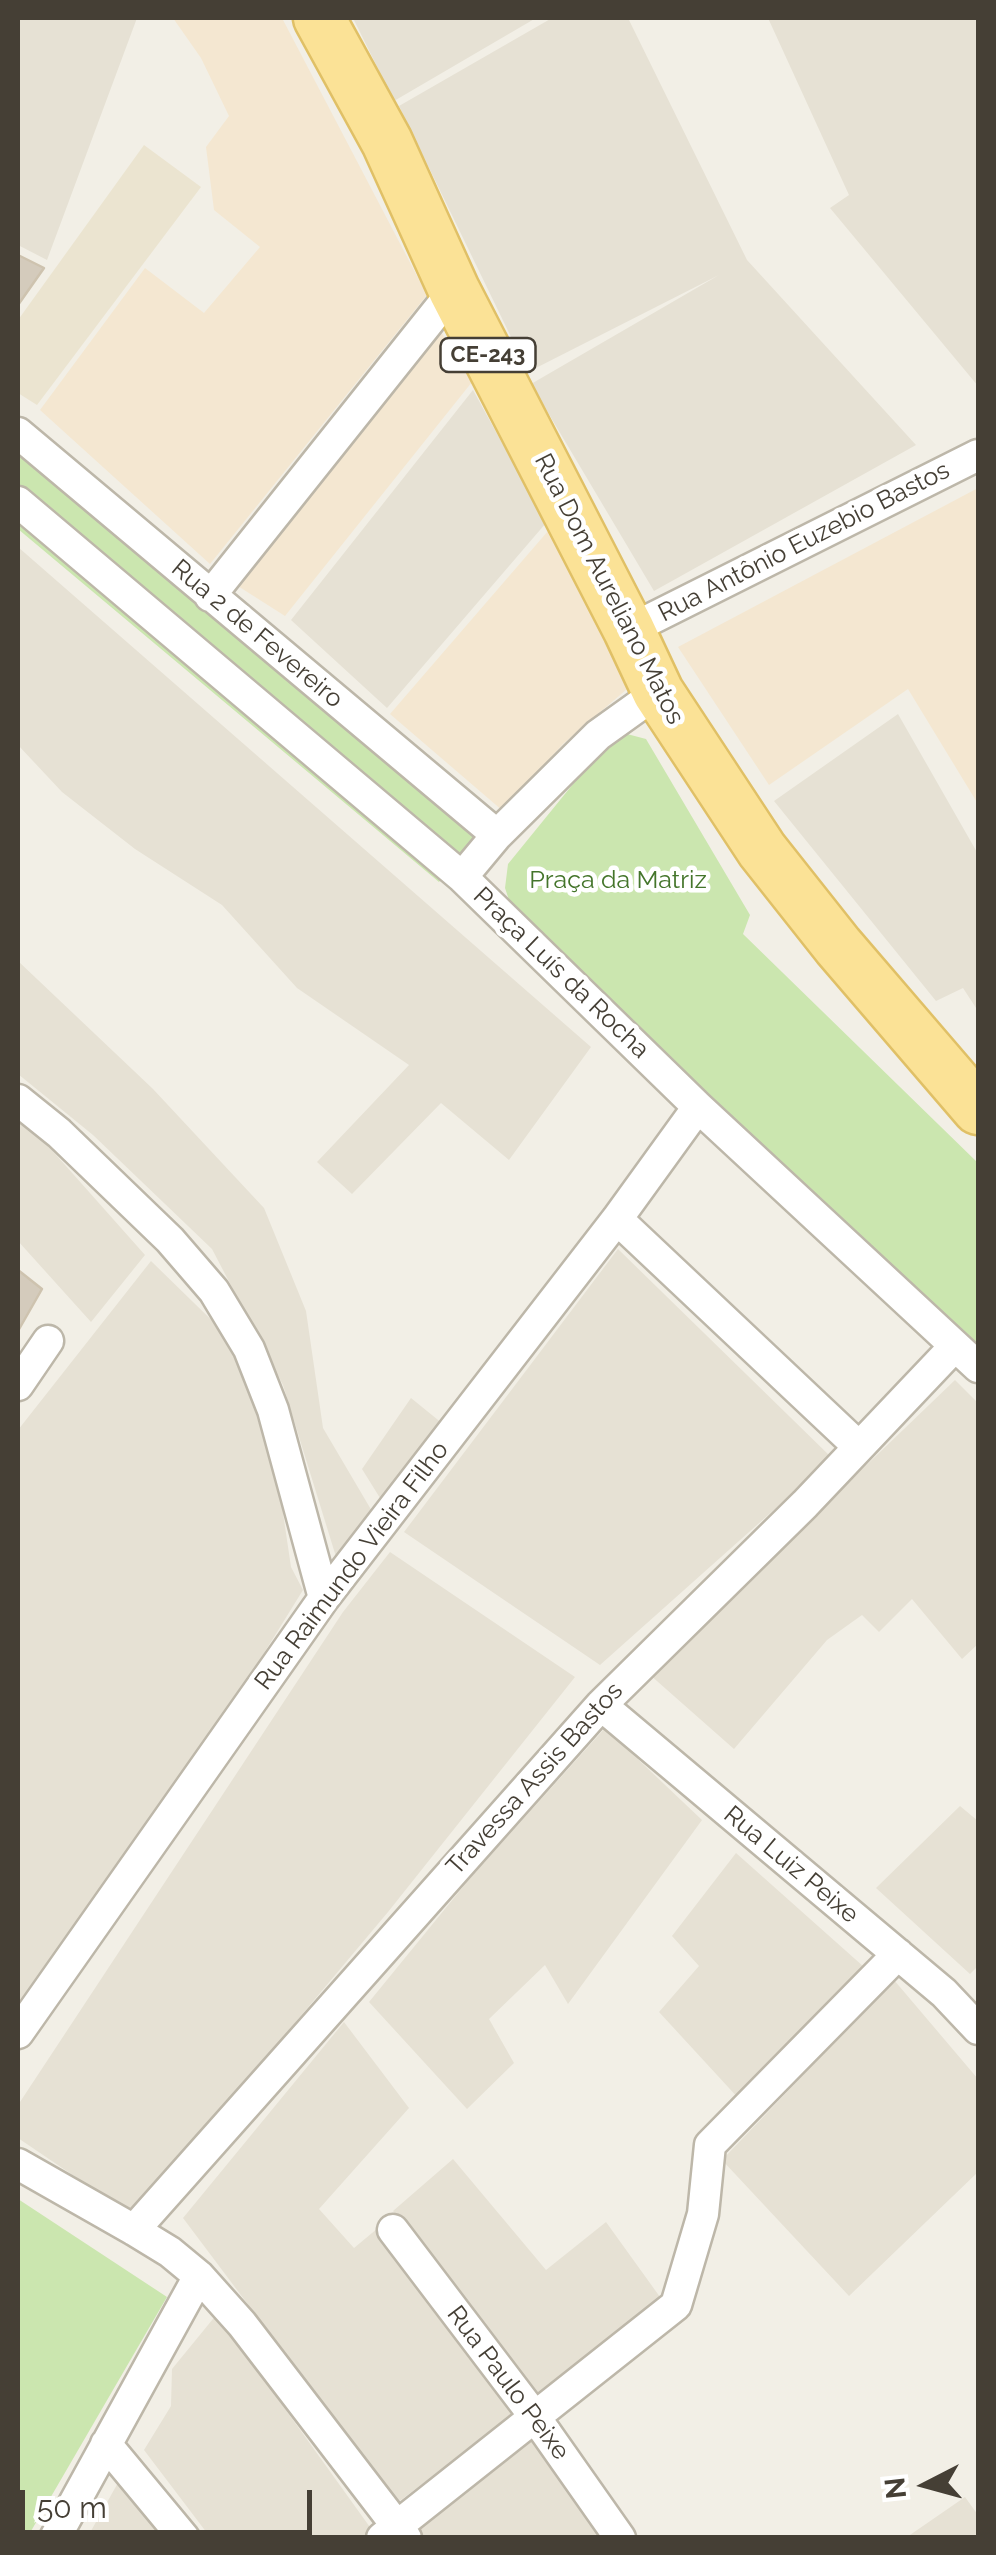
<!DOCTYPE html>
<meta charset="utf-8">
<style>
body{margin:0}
#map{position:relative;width:996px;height:2555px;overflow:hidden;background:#f2efe6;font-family:Raleway,sans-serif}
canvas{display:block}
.frame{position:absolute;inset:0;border:20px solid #453f35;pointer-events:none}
.north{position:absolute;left:876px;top:2435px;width:100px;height:100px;-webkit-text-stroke:8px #fff;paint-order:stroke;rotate:264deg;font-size:28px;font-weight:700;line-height:40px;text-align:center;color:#453f35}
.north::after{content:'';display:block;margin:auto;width:35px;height:45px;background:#453f35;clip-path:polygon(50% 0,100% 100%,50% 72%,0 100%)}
.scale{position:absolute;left:20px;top:2490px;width:292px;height:45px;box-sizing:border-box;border:5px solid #453f35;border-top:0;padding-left:12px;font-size:30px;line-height:35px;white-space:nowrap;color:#453f35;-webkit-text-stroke:8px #fff;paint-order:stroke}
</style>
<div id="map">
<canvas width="996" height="2555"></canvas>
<div class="frame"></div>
<div class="north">N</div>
<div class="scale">50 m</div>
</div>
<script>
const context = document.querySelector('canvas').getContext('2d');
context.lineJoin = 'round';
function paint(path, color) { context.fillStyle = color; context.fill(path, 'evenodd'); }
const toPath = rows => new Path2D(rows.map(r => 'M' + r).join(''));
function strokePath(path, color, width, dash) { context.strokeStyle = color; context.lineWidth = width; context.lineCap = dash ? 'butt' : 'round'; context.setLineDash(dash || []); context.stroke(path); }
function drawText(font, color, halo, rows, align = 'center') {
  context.font = font + ' Raleway,sans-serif'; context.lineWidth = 9; context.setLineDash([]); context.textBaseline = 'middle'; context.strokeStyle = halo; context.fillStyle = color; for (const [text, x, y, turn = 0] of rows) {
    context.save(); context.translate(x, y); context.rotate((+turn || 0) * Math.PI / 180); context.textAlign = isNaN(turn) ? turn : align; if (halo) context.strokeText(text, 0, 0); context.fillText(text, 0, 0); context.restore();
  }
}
paint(toPath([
 [18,18,137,18,47,260,18,245],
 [353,18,536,18,394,101],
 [552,18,628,18,747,260,916,445,654,591,531,384,719,275,528,372,399,106],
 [768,18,978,18,978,386,830,208,849,195],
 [473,390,546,523,387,708,291,620],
 [18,547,591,1047,509,1160,441,1103,352,1194,317,1162,409,1065,297,988,222,905,135,849,62,792,18,745],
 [898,714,978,854,978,1011,963,988,936,1001,774,801],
 [18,961,153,1089,264,1208,306,1311,323,1428,376,1518,337,1560,283,1385,212,1249,93,1135,18,1074],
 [18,1120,42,1139,145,1255,91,1322,18,1241],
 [618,1249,832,1458,600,1665,404,1532],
 [151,1261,233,1341,279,1486,291,1567,303,1590,167,1810,18,2009,18,1430],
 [955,1380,978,1403,978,1644,962,1659,912,1599,879,1632,862,1615,827,1640,734,1749,649,1674],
 [411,1398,443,1424,385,1506,362,1469],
 [390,1552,575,1677,388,1912,133,2216,18,2138,18,2105,343,1612],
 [605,1728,702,1820,568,2004,545,1965,489,2019,514,2063,467,2109,369,2002,471,1877],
 [960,1806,978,1821,978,1966,970,1974,876,1888],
 [736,1853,864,1967,740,2100,659,2012,699,1966,672,1936],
 [894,1980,978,2079,978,2172,849,2296,722,2160],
 [344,2022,409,2108,319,2209,354,2248,378,2228,517,2412,397,2503,183,2218],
 [453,2159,546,2270,606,2222,660,2297,539,2397,393,2211],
 [217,2314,372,2530,361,2537,210,2537,144,2450,171,2406,172,2369],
 [536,2436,605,2537,424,2537,416,2527],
 [119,2481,164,2538,87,2538],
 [965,2497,978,2515,978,2537,907,2537]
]), '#e6e1d4');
paint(toPath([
 [173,18,282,18,427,295,210,564,40,410,145,268,204,313,260,247,214,210,206,147,229,116,201,58],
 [438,327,472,382,285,616,230,581],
 [978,488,978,804,908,689,769,785,678,647],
 [548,531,641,677,563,744,503,811,390,714]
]), '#f4e7d1');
paint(toPath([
 [144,145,201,187,37,405,18,393,18,320]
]), '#ebe4d0');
paint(toPath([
 [18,430,487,823,439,882,18,529],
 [627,734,646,739,750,915,743,934,978,1163,978,1361,516,910,509,900,505,888,508,864,608,741],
 [18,2199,167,2297,27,2538,18,2537]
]), '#cbe6af');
const building = toPath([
 [18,255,44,268,18,305,18,255],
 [18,1270,42,1289,18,1331,18,1270]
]);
paint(building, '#d4cbbc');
strokePath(building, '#cec3af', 2.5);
const minor = toPath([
 [18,433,497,835],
 [18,502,462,877],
 [210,596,454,290],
 [629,630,978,455],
 [658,692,598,735,497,835,462,877,698,1107,978,1367],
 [18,1100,59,1133,170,1240,214,1291,249,1349,273,1410,324,1598],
 [617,1219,859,1447],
 [18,1385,48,1341],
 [601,1705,944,1993,978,2029],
 [18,2033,324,1598,617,1219,698,1107],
 [18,2164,134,2230,170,2252,199,2276,242,2324,406,2538],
 [134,2230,601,1705,805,1504,955,1346],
 [393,2230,535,2417,620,2538],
 [106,2444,184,2538],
 [55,2538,199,2276],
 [382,2538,676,2305,703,2214,710,2145,898,1954]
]);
const primary = toPath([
 [319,18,387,142,454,290,629,630,658,692,762,850,838,946,978,1109]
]);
strokePath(minor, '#bdb7a9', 35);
strokePath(primary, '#e0c066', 55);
strokePath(minor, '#fff', 30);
strokePath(primary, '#fbe296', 50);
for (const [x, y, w] of [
 [488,355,95]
]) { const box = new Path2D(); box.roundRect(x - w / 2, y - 17, w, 34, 8); context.fillStyle = '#fff'; context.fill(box); strokePath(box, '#453f35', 2.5); }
drawText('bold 22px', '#453f35', null, [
 ["CE-243",488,355]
]);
drawText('25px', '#453f35', '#fff', [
 ["Rua Antônio Euzebio Bastos",804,542,-27],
 ["Rua Dom Aureliano Matos",609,589,63],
 ["Rua 2 de Fevereiro",257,634,40],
 ["Praça Luís da Rocha",561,973,44],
 ["Rua Raimundo Vieira Filho",352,1566,-53],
 ["Travessa Assis Bastos",535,1779,-48],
 ["Rua Luiz Peixe",791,1865,40],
 ["Rua Paulo Peixe",508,2383,53]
]);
drawText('25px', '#44752b', '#fff', [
 ["Praça da Matriz",618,880]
]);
</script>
